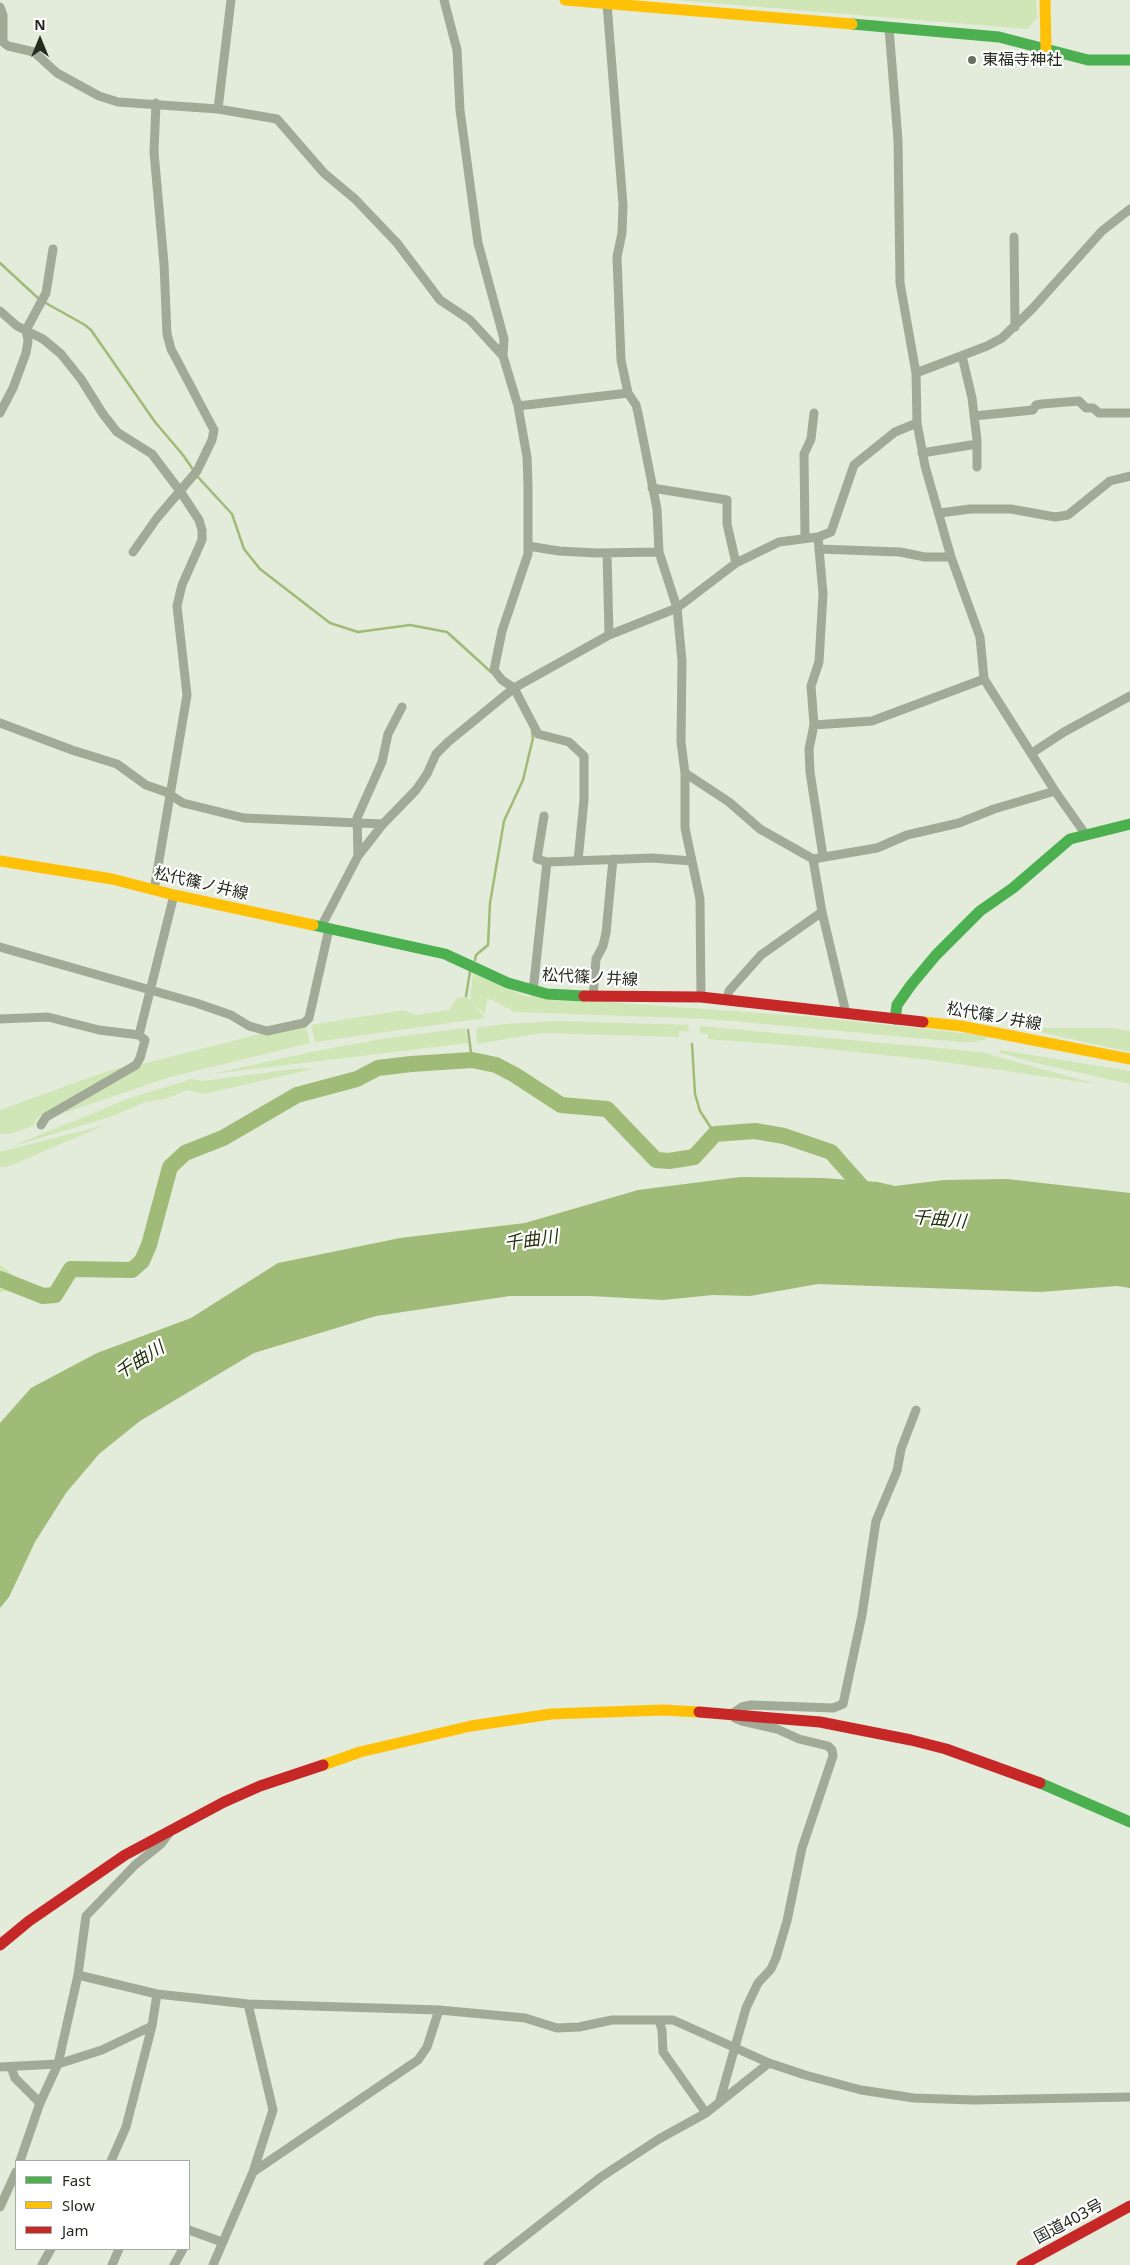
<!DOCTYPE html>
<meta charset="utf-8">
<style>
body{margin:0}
#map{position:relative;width:1130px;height:2265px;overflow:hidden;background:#e3ebda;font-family:"Noto Sans",sans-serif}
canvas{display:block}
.legend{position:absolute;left:15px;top:2160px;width:175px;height:90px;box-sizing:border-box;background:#fff;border:1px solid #a8aaa6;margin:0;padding:6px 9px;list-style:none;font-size:15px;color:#262b20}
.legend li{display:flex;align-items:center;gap:10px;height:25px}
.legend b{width:25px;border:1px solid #a8aaa6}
.north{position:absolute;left:15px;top:15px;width:50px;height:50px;-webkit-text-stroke:4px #fff;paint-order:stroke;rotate:0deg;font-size:14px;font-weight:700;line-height:20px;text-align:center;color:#262b20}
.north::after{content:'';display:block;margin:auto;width:18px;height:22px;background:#262b20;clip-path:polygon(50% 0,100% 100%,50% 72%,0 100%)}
</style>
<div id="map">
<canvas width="1130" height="2265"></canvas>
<ul class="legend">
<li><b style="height:6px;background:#4caf50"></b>Fast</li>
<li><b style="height:6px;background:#ffc107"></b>Slow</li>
<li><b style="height:6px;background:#c62828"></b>Jam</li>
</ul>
<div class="north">N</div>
</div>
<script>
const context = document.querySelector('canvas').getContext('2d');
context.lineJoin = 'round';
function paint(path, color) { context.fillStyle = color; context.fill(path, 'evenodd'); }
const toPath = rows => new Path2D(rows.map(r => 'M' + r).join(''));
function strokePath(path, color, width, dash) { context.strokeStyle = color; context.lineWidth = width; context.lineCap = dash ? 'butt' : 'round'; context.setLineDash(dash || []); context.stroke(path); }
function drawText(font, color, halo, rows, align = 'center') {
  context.font = font + ' "Noto Sans","Noto Sans JP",sans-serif'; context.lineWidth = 4.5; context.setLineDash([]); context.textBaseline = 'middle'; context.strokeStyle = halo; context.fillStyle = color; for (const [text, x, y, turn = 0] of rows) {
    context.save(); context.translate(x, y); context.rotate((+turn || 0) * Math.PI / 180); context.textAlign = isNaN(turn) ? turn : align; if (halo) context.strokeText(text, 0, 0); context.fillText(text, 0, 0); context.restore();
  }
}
paint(toPath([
 [676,0,1036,0,1037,18,1027,29],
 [473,973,525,996,816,1017,988,1036,986,1039,974,1042,960,1042,710,1019,515,1012,487,998,485,1014,473,1003,485,1018,315,1042,311,1025,403,1010,416,1015,449,1010,457,998,467,997,470,1000],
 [557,1021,688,1025,689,1032,679,1031,679,1037,541,1033,477,1044,476,1028,504,1024],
 [306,1025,310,1043,170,1077,52,1117,142,1064,264,1033],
 [700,1026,981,1052,1096,1084,930,1060,809,1047,708,1039,708,1034,700,1033],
 [465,1028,468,1043,212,1074,311,1052,381,1039],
 [1021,1028,1111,1028,1130,1031,1130,1052],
 [1000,1050,1130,1071,1130,1084,1032,1062,1000,1053],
 [129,1065,38,1117,33,1126,10,1134,0,1134,0,1110,99,1074],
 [302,1068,313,1069,204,1094,187,1090,165,1099,145,1102,110,1117,10,1147,130,1098,192,1079,202,1081],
 [105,1125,7,1167,0,1167,0,1152],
 [0,1264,13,1275,20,1296,7,1291,0,1292]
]), '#d1e6b7');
paint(toPath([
 [740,1177,823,1178,878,1182,895,1186,944,1180,1007,1179,1130,1193,1130,1288,1117,1286,1040,1292,818,1284,750,1296,713,1295,663,1300,590,1296,510,1296,376,1316,254,1353,140,1421,99,1454,66,1493,35,1542,9,1597,0,1608,0,1423,31,1388,97,1353,191,1318,278,1263,400,1238,525,1223,638,1190]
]), '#9fbb77');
strokePath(toPath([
 [0,263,39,299],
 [44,302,85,325,91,330,155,422,183,455,194,471],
 [197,476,232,514,244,549,260,569,330,623,358,632,410,625,447,632,491,672],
 [475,960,476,955,488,945,490,903,504,821,523,780,533,738,532,731],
 [466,996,470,972],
 [468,1030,472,1060],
 [692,1044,695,1094,700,1111,715,1134]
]), '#9fbb77', 2.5);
strokePath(toPath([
 [0,1279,43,1296,55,1295,71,1269,132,1270,142,1261,149,1245,170,1167,185,1153,223,1138,297,1095,357,1079,378,1068,411,1064,472,1060,496,1065,515,1075,561,1105,607,1109,656,1160,669,1161,694,1157,715,1134,755,1131,784,1136,831,1152,870,1196]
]), '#9fbb77', 16);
strokePath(toPath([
 [444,0,457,50,460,110,478,243,504,339,503,356,518,406,527,457,528,484,528,554,502,631,494,670,502,680,514,688,538,734,569,742,584,756,584,800,578,861],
 [607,4,623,205,622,233,617,257,621,360,628,393,636,405,638,413,657,509,659,552,677,608,682,661,681,742,685,773,685,828,700,899,701,997],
 [0,7,3,15,3,42,8,46,34,52,57,73,99,96,118,102,218,109,277,119,324,173,355,199,397,243,440,300,470,320,503,356],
 [889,28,898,140,900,283,916,373,917,423,925,466,951,557,980,637,984,679,1055,791,1086,835],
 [218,109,231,0],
 [1014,237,1015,327],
 [0,311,17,326,43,339,61,354,81,379,103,414,117,432,152,454,180,491,199,520,202,530,202,540,182,585,177,606,187,695,154,890],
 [962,356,972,398,977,440,977,467],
 [916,373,987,346,1002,338,1032,309,1102,231,1130,209],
 [518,406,628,393],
 [0,413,13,388,26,353,28,341,26,330,46,293,53,249],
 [974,416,1033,410,1036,405,1042,404,1079,401,1086,408,1093,408,1099,413,1130,413],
 [922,453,977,444],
 [652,488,727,500,727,524,736,563],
 [940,513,970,509,1011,509,1055,517,1068,515,1110,481,1130,476],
 [818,537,823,594,819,662,811,686,814,725,809,749,810,772,823,856],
 [805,538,804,454,811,439,814,413],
 [528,546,559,551,596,553,659,552],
 [819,549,900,552,925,557,951,557],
 [133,552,157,518,197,471,212,440,214,430,171,349,167,334,164,264,154,152,156,103],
 [607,553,609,635],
 [0,723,72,750,117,764,146,785,166,792,183,803,244,818,383,824],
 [814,725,872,721,984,679],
 [1032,753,1064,732,1130,696],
 [685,773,729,802,760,829,813,859,877,848,907,835,959,823,994,809,1055,791],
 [544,816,537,859,547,862],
 [358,856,357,818,382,762,388,734,402,707],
 [813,859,822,912,846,1013],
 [321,927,358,856,383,824,416,790,427,774,436,754,448,742,514,688,609,635,677,608,736,563,779,542,818,537,831,532,854,465,895,432,917,423],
 [0,947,196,1003,231,1015,249,1026,267,1031,304,1023,309,1018,329,929],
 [533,991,547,862,652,858,692,861],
 [593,997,596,959,603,946,606,933,613,859],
 [727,999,729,991,761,955,822,912],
 [0,1019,48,1017,99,1030,139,1035],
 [41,1125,46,1117,136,1065,140,1058,145,1040,139,1035,174,895],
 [78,1975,157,1994,248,2004,439,2010,525,2018,557,2028,579,2027,612,2020,673,2020,769,2063,805,2075,861,2090,914,2098,973,2100,1130,2097],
 [659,2020,662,2030,663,2052,706,2113],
 [0,2067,58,2064,102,2050,152,2026],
 [11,2067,15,2078,40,2103],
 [720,2100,746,2008,758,1983,771,1969,776,1958,787,1921,802,1848,833,1756,832,1750,828,1746,799,1739,777,1729,742,1721,735,1718,733,1713,742,1707,751,1705,833,1708,843,1704,862,1615,876,1521,897,1471,901,1449,916,1410],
 [20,2161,40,2103,58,2064,78,1975,86,1916,135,1865,161,1844,170,1832],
 [111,2161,126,2127,152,2026,157,1994],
 [253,2172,418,2060,427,2047,439,2010],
 [0,2207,16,2172],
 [189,2230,222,2242],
 [42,2265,51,2249],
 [112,2265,119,2249],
 [174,2265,183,2249],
 [213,2265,253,2172,273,2110,248,2004],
 [488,2265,601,2177,659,2139,706,2113,769,2063]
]), '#a1aa96', 9);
strokePath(toPath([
 [852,24,999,37,1088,60,1130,60],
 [313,925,445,954,508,983,547,994,584,996],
 [895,1019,897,1005,911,985,936,955,980,911,1013,888,1070,839,1130,824],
 [1040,1783,1130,1822]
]), '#4caf50', 11);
strokePath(toPath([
 [565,0,852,24],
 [1045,0,1046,50],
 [0,861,112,879,174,895,313,925],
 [923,1022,961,1026,1130,1059],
 [323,1765,360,1752,471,1726,551,1714,663,1710,699,1712]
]), '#ffc107', 11);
strokePath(toPath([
 [584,996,701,997,923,1022],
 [699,1712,820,1722,911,1740,946,1749,1040,1783],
 [0,1945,29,1921,125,1855,224,1802,260,1786,323,1765],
 [1022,2265,1130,2206]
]), '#c62828', 11);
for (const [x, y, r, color] of [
 [972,60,5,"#686e61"]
]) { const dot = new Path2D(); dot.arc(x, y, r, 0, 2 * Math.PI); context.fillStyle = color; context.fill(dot); strokePath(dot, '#fff', 2); }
drawText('16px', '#262b20', '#fff', [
 ["東福寺神社",982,60]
], 'left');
drawText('16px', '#262b20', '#fff', [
 ["松代篠ノ井線",201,884,13],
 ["松代篠ノ井線",590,978,3],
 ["松代篠ノ井線",994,1017,10],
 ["国道403号",1069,2222,-28]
]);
drawText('italic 18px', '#25330e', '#fff', [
 ["千曲川",939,1220,5],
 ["千曲川",531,1241,-8],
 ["千曲川",140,1361,-32]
]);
</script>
